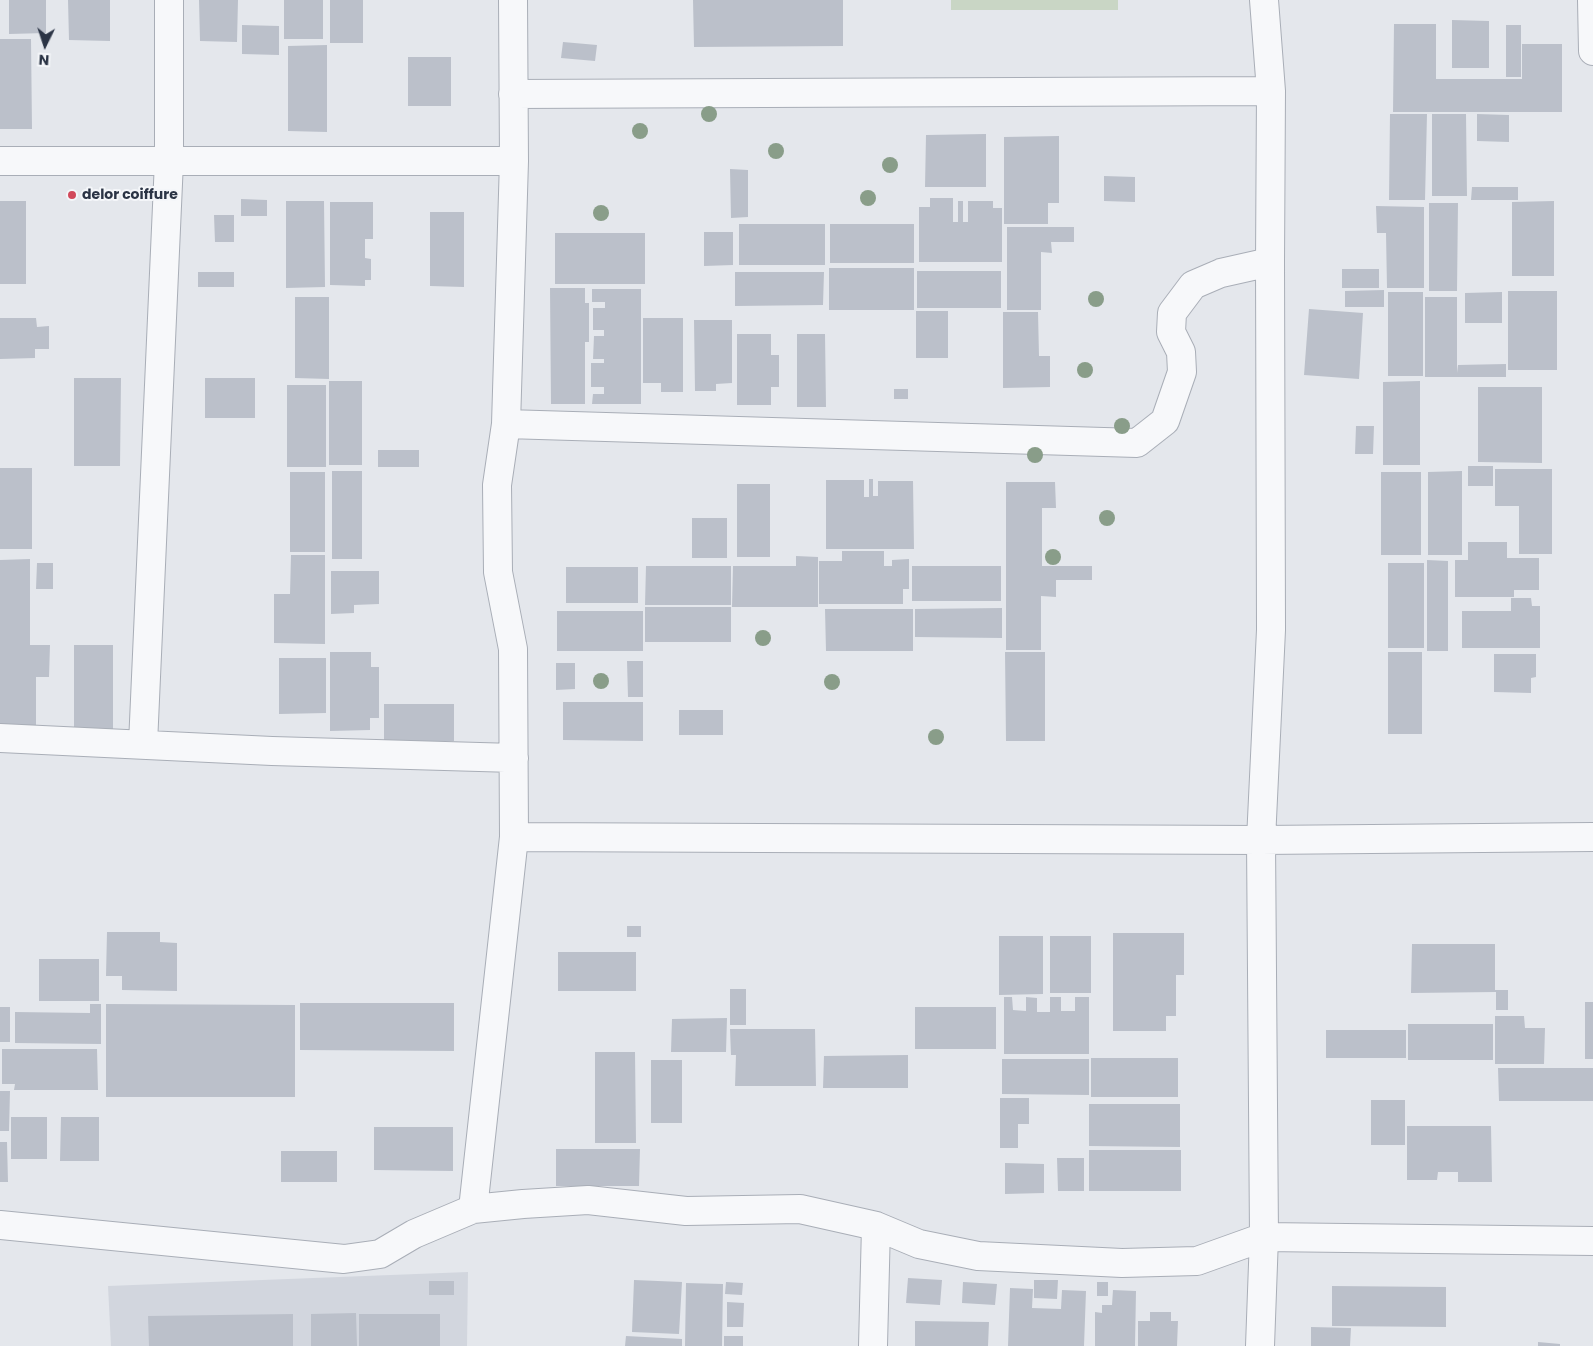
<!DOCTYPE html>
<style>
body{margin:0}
#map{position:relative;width:1593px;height:1346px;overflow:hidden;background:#e4e7ec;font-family:Poppins,sans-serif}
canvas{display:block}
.north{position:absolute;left:20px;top:20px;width:50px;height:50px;-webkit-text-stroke:4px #f4f6f9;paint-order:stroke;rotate:184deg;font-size:14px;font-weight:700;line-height:20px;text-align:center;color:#2b3445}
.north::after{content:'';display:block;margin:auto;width:18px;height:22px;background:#2b3445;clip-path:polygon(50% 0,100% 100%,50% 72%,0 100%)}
</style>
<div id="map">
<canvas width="1593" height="1346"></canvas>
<div class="north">N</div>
</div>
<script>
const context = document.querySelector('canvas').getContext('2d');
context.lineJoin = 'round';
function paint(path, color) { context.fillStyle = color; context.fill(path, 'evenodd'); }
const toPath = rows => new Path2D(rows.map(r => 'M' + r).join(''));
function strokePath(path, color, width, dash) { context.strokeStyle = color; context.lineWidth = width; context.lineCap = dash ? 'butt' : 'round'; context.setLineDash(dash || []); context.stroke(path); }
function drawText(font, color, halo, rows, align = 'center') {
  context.font = font + ' Poppins,sans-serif'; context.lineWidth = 4; context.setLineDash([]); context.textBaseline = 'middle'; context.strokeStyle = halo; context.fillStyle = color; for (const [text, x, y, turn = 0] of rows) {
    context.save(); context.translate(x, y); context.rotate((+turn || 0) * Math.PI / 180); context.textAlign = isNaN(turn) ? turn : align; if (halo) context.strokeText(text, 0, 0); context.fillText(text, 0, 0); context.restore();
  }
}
paint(toPath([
 [468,1272,467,1346,111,1346,108,1286]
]), '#d2d6de');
paint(toPath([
 [951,0,1118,0,1118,10,951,10]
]), '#c9d6c5');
paint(toPath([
 [9,0,46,0,46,33,9,34],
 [68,0,110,0,110,41,69,40],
 [199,0,238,0,237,42,200,41],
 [284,0,323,0,323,39,284,39],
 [330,0,363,0,363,43,330,43],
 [693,0,843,0,843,46,694,47],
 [1452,20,1489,21,1489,68,1452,68],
 [1394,24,1436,24,1436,79,1522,79,1522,44,1562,44,1562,112,1393,112],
 [242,25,279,26,279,55,242,54],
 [1506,25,1521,25,1521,77,1506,77],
 [0,39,31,39,32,129,0,129],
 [563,42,597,45,595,61,561,58],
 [327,45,327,132,288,131,288,46],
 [408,57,451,57,451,106,408,106],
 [1390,114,1427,114,1425,200,1389,200],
 [1432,114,1466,114,1467,196,1432,196],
 [1477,114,1509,115,1509,142,1477,141],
 [986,134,986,187,925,187,926,135],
 [1059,136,1059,203,1048,203,1048,224,1004,224,1004,137],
 [730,169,748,170,748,217,731,218],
 [1104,176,1135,177,1135,202,1104,201],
 [1472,187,1518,187,1518,200,1471,200],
 [930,198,953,198,953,222,958,222,958,201,963,201,963,222,968,222,968,201,993,201,993,208,1002,208,1002,262,919,262,919,207,930,207],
 [241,199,267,200,267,216,241,216],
 [0,201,26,201,26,284,0,284],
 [286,201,324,201,325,287,286,288],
 [1554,201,1554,276,1512,276,1512,202],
 [330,202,373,202,373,239,365,239,365,258,371,259,371,280,365,280,365,286,330,285],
 [1429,203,1458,203,1457,291,1429,291],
 [1376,206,1424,207,1424,288,1387,288,1386,233,1377,233],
 [430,212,464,212,464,287,430,286],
 [214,215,234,215,234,242,215,242],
 [739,224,825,224,825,265,739,265],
 [830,224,914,224,914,263,830,263],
 [1007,227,1074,227,1074,242,1051,242,1052,253,1041,252,1041,310,1007,310],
 [704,232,733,232,733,265,704,266],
 [555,233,645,233,645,284,555,284],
 [829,268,914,268,914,310,829,310],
 [1342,269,1379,269,1379,288,1342,288],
 [917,271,1001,271,1001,308,917,308],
 [198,272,234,272,234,287,198,287],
 [735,272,824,272,823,305,735,306],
 [550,288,585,288,585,303,589,303,589,342,585,342,585,404,551,404],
 [592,289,641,289,641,404,592,404,593,394,604,394,604,387,591,387,591,363,604,363,604,359,593,359,594,336,604,336,604,330,593,330,593,308,605,308,605,302,592,302],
 [1384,290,1384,307,1345,307,1345,291],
 [1508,291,1557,291,1557,370,1508,370],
 [1388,292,1423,292,1423,376,1388,376],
 [1502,292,1502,323,1465,323,1465,293],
 [295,297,329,297,329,379,295,378],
 [1425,297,1457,297,1457,373,1458,365,1506,364,1506,377,1425,377],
 [1309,309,1363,313,1359,379,1304,375],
 [916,311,948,311,948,358,916,358],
 [1003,312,1038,312,1039,356,1050,356,1050,387,1003,388],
 [0,318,36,318,37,327,49,326,49,349,35,349,35,358,0,359],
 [643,318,683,318,683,392,661,392,661,383,643,383],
 [694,320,732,320,732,383,716,384,716,391,695,391],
 [737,334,771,334,771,355,779,355,779,387,771,387,771,405,737,405],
 [797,334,825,334,826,407,797,407],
 [74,378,121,378,120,466,74,466],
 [205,378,255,378,255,418,205,418],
 [329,381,362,381,362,465,329,465],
 [1420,381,1420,465,1383,465,1383,382],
 [287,385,326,385,326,467,287,467],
 [1478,387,1542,387,1542,463,1478,462],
 [894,389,908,389,908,399,894,399],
 [1356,426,1374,426,1373,454,1355,454],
 [378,450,419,450,419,467,378,467],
 [1468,466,1493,466,1493,486,1468,486],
 [0,468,32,468,32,549,0,549],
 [1495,469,1552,469,1552,554,1519,554,1519,506,1495,506],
 [332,471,362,471,362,559,332,559],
 [1462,471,1462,555,1428,555,1428,472],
 [290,472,325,472,325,552,290,552],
 [1381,472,1421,472,1421,555,1381,555],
 [869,479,873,479,873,496,878,496,878,481,913,481,914,549,826,549,826,480,864,480,864,497,869,497],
 [1006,482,1055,482,1056,508,1042,508,1042,566,1092,566,1092,580,1056,580,1056,597,1041,596,1041,650,1006,650],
 [737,484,770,484,770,557,737,557],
 [692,518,727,518,727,558,692,558],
 [1468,542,1507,542,1507,558,1539,558,1539,590,1514,590,1514,597,1455,597,1455,560,1468,560],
 [842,551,884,551,884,566,892,566,892,560,909,559,909,589,903,589,903,604,819,604,819,561,842,561],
 [291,555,325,555,325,644,274,643,274,594,290,594],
 [796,556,818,557,818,607,732,607,733,566,796,566],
 [30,559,30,645,50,645,49,677,36,677,36,730,0,731,0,560],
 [1427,560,1448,561,1448,651,1427,651],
 [37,563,53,563,53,589,36,589],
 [1388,563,1424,563,1424,648,1388,648],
 [646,566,731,566,731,605,645,605],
 [912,566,1001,566,1001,601,912,601],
 [566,567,638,567,638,603,566,603],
 [331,571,379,571,379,604,354,605,354,613,331,614],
 [1511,598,1531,598,1532,606,1540,606,1540,648,1462,648,1462,611,1511,611],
 [645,607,731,607,731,642,645,642],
 [1002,608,1002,638,915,637,915,609],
 [825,609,913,609,913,651,826,651],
 [557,611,643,611,643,651,557,651],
 [74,645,113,645,113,730,74,730],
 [330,652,371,652,371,667,379,667,379,718,370,718,370,730,330,731],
 [1005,652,1045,652,1045,741,1006,741],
 [1388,652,1422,652,1422,734,1388,734],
 [1494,654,1536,654,1536,677,1531,678,1531,693,1494,692],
 [279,658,326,658,326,713,279,714],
 [627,661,643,661,643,697,628,697],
 [556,663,575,663,575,689,556,690],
 [563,702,643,702,643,741,563,740],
 [384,704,454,704,454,741,384,741],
 [679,710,723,710,723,735,679,735],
 [627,926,641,926,641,937,627,937],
 [107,932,160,932,160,942,177,943,177,991,122,990,122,976,106,976],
 [1113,933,1184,933,1184,975,1176,975,1176,1016,1166,1016,1166,1031,1113,1031],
 [999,936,1043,936,1043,994,999,995],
 [1050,936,1091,936,1091,993,1050,993],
 [1412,944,1495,944,1495,990,1508,990,1508,1010,1496,1010,1496,992,1411,993],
 [558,952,636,952,636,991,558,991],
 [39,959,99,959,99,1001,39,1001],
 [730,989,746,989,746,1025,730,1025],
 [1004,997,1012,997,1013,1010,1026,1011,1026,997,1037,998,1037,1012,1050,1012,1050,997,1061,997,1061,1011,1075,1011,1075,997,1089,997,1089,1054,1004,1054],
 [1585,1002,1593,1002,1593,1059,1585,1059],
 [300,1003,454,1003,454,1051,300,1050],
 [90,1004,101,1004,101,1044,15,1043,15,1012,90,1013],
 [106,1004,295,1005,295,1097,106,1097],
 [0,1007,10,1007,10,1042,0,1042],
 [915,1007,996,1007,996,1049,915,1049],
 [1495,1016,1524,1016,1525,1028,1545,1028,1544,1064,1495,1064],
 [727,1018,726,1052,671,1052,672,1019],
 [1408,1024,1493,1024,1493,1060,1408,1060],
 [730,1029,815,1029,816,1086,735,1086,736,1055,731,1055],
 [1326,1030,1406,1030,1406,1058,1326,1058],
 [2,1049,97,1049,98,1090,14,1090,15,1084,2,1084],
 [595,1052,635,1052,636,1143,595,1143],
 [908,1055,908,1088,823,1088,824,1056],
 [1091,1058,1178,1058,1178,1097,1091,1097],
 [1002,1059,1089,1059,1089,1095,1002,1094],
 [651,1060,682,1060,682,1123,651,1123],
 [1498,1068,1593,1068,1593,1101,1499,1101],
 [0,1091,10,1091,9,1131,0,1131],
 [1000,1098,1029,1098,1029,1124,1018,1124,1018,1148,1000,1148],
 [1371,1100,1405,1100,1405,1145,1371,1145],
 [1089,1104,1180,1104,1180,1147,1089,1146],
 [11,1117,47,1117,47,1159,11,1159],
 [61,1117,99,1117,99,1161,60,1161],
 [1407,1126,1491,1126,1492,1182,1458,1182,1458,1172,1438,1172,1437,1180,1407,1180],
 [374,1127,453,1127,453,1171,374,1170],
 [0,1142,7,1142,8,1182,0,1182],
 [556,1149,640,1149,639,1186,556,1186],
 [1089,1150,1181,1150,1181,1191,1089,1191],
 [281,1151,337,1151,337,1182,281,1182],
 [1057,1158,1084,1158,1084,1191,1058,1191],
 [1005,1163,1044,1164,1044,1193,1005,1194],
 [908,1278,942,1280,940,1305,906,1303],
 [634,1280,682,1282,679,1334,632,1332],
 [1034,1280,1058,1280,1057,1299,1034,1298],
 [429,1281,454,1281,454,1295,429,1295],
 [726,1282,743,1283,742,1295,725,1294],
 [963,1282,997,1284,995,1305,962,1303],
 [1097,1282,1108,1282,1108,1296,1097,1296],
 [686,1283,723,1284,722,1346,685,1346],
 [1332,1286,1446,1287,1446,1327,1332,1326],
 [1010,1288,1033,1289,1032,1308,1061,1309,1062,1290,1086,1291,1084,1346,1008,1346],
 [1113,1290,1136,1291,1135,1346,1095,1346,1095,1312,1102,1313,1102,1305,1112,1305],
 [727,1302,744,1303,743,1327,727,1327],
 [1150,1312,1171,1312,1171,1321,1178,1321,1177,1346,1138,1346,1138,1321,1150,1321],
 [356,1313,357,1346,311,1346,311,1314],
 [293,1314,293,1346,149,1346,148,1316],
 [359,1314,440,1314,440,1346,359,1346],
 [915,1321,989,1322,988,1346,915,1346],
 [1311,1327,1351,1328,1350,1346,1311,1346],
 [626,1336,682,1339,682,1346,625,1346],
 [724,1336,743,1336,743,1346,724,1346],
 [1538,1342,1560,1344,1560,1346,1538,1346]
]), '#bbc0ca');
const minor = toPath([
 [1592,0,1593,51],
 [513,94,1271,91],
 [0,161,514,161],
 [506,424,1137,443,1165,421,1182,372,1181,352,1171,332,1172,313,1193,285,1221,273,1270,262],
 [0,738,272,751,514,758],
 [143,744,169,161,169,0],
 [514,837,1261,840,1593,837],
 [473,1209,514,837,513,649,498,572,497,485,506,424,514,161,513,0],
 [0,1225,344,1259,380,1254,414,1234,473,1209,523,1204,588,1200,686,1211,800,1209,876,1226,919,1244,978,1256,1122,1263,1197,1261,1264,1237,1593,1241],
 [873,1346,876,1226],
 [1260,1346,1264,1237,1261,840,1271,630,1270,262,1271,91,1264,0]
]);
strokePath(minor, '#a9aeb7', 30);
strokePath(minor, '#f7f8fa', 28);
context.fillStyle = '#899d89';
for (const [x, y] of [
 [709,114],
 [640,131],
 [776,151],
 [890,165],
 [868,198],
 [601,213],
 [1096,299],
 [1085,370],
 [1122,426],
 [1035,455],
 [1107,518],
 [1053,557],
 [763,638],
 [601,681],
 [832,682],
 [936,737]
]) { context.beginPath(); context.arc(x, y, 8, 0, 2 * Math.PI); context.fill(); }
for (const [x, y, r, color] of [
 [72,195,5,"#d1495b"]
]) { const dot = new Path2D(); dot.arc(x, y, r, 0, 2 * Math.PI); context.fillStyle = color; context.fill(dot); strokePath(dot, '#f4f6f9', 2); }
drawText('bold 14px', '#2b3445', '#f4f6f9', [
 ["delor coiffure",82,195]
], 'left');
</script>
